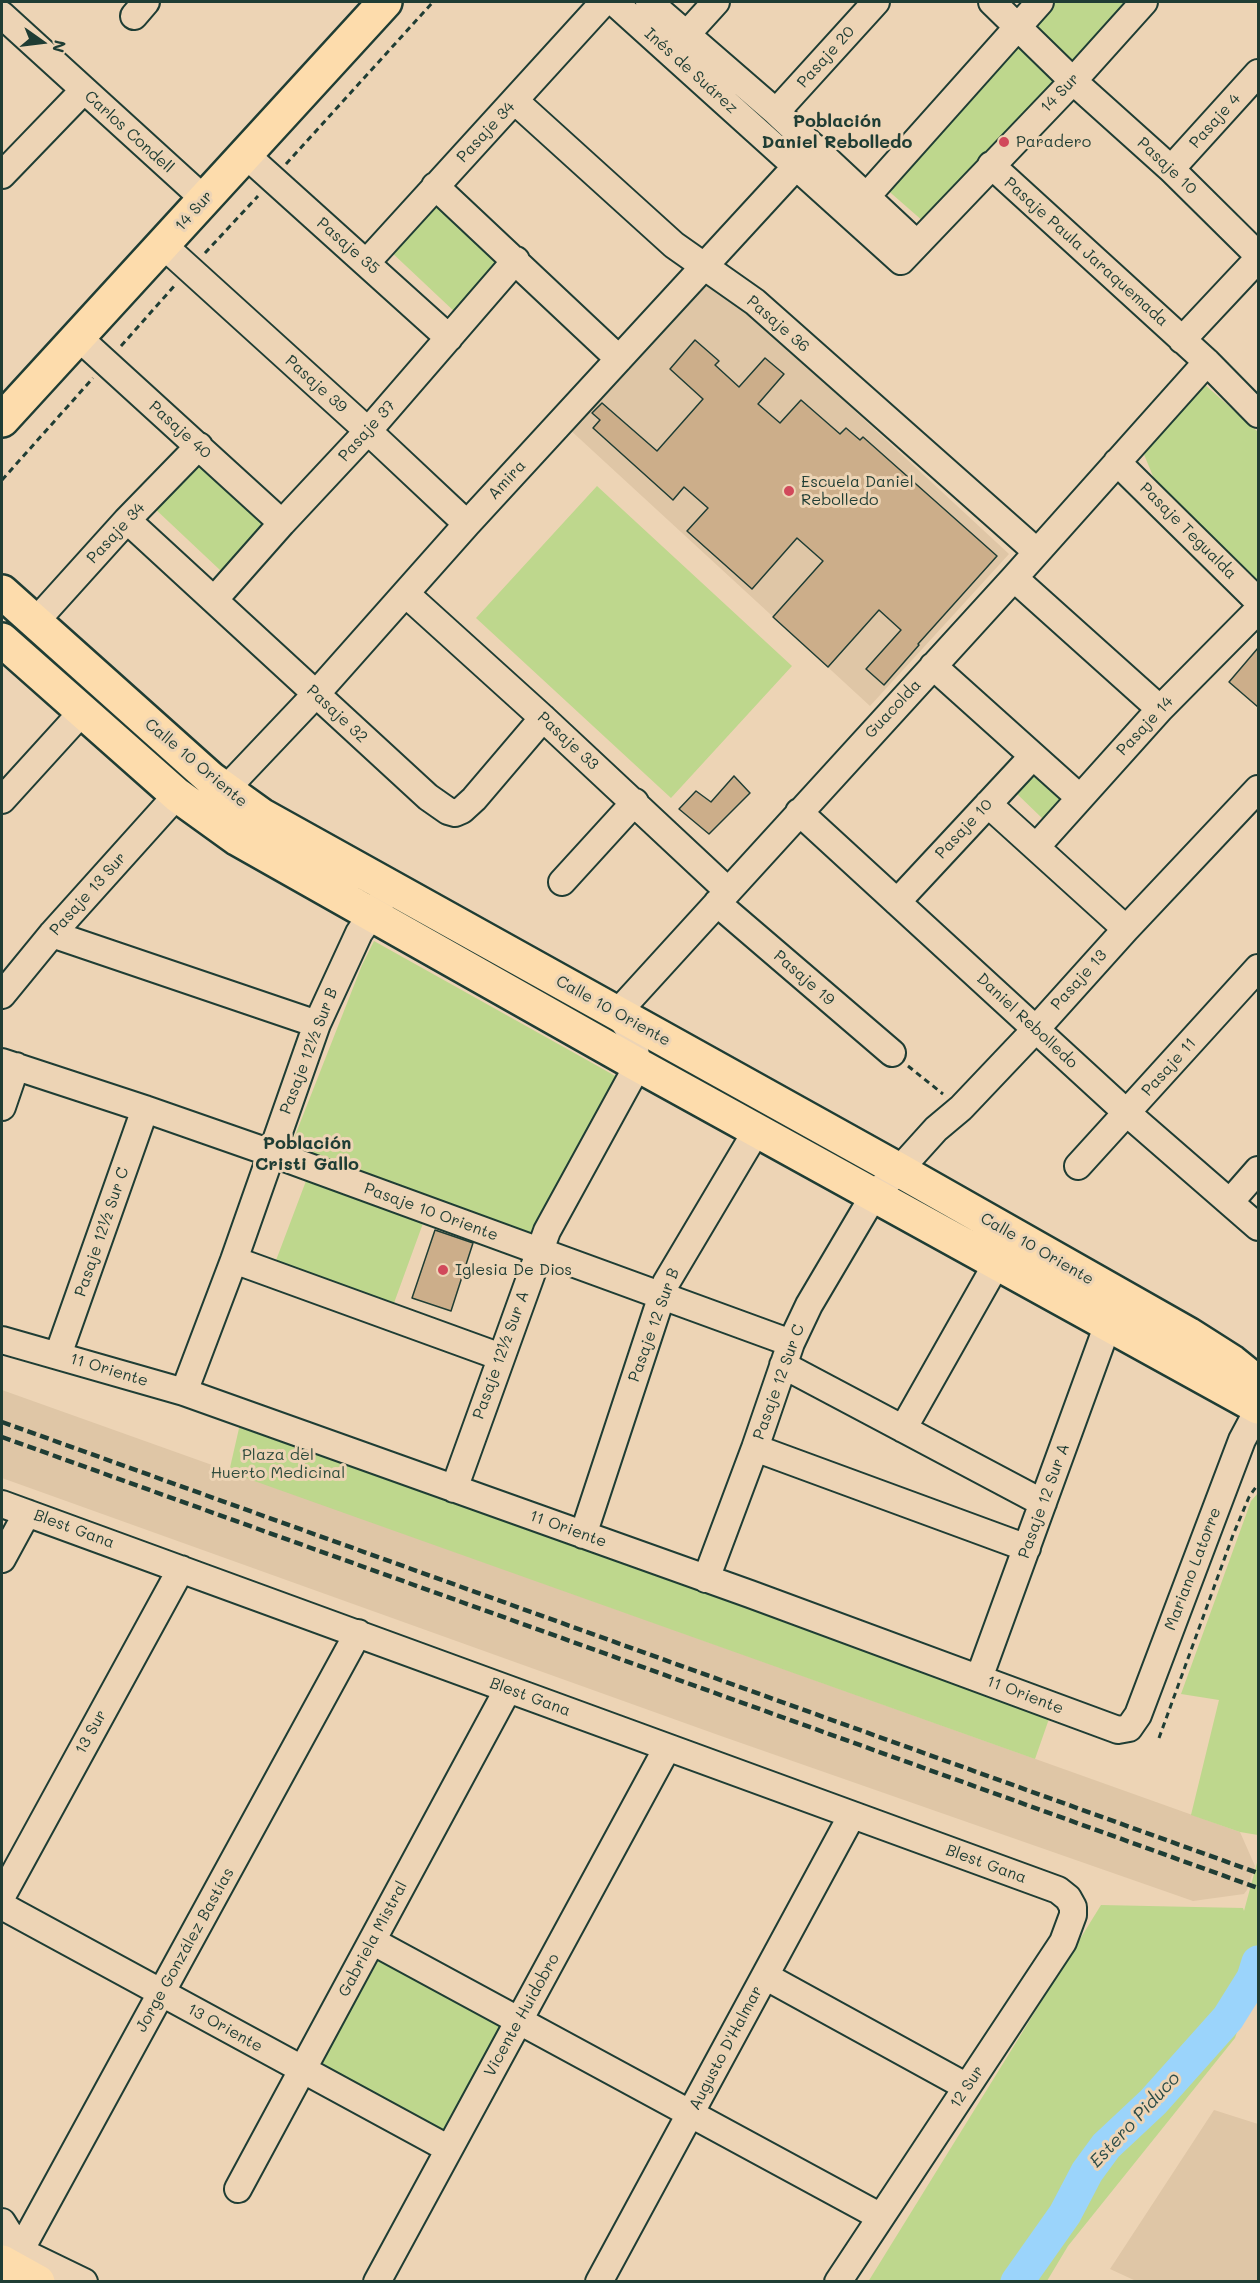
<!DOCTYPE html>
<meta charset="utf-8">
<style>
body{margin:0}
#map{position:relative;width:1260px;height:2283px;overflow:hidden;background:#edd4b5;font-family:Mali,sans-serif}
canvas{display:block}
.frame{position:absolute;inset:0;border:3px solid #1f3d34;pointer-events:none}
.north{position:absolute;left:12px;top:12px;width:60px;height:60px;-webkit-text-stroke:4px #edd4b5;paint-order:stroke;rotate:104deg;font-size:16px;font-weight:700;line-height:24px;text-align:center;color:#1f3d34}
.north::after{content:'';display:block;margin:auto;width:21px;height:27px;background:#1f3d34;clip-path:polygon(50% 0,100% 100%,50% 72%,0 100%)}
</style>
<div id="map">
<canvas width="1260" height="2283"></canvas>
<div class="frame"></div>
<div class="north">N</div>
</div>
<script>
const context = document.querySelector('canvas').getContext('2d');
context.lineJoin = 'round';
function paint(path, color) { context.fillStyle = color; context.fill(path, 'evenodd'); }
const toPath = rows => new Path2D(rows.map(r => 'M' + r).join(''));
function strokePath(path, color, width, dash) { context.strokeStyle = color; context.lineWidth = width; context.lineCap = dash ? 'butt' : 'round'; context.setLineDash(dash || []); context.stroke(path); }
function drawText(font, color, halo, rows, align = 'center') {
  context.font = font + ' Mali,sans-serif'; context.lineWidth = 6; context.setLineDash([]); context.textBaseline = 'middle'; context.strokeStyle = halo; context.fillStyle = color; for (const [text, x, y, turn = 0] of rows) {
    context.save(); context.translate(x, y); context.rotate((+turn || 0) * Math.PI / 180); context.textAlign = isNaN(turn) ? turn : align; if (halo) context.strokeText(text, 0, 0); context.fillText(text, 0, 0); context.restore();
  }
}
paint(toPath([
 [708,275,1009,554,870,706,568,428],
 [2,1390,1240,1832,1255,1866,1247,1890,1244,1894,1193,1901,721,1736,2,1478],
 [1214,2110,1258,2124,1258,2281,1136,2281,1110,2269]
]), '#dfc6a6');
paint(toPath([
 [1050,2,1129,2,986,157,924,222,884,187],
 [441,193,510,258,457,314,388,249],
 [1203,383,1258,432,1258,586,1157,486,1143,452],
 [205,450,274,515,221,571,152,506],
 [597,486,792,666,671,798,476,618],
 [1040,764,1069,791,1043,819,1015,792],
 [374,941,619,1078,533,1244,289,1151,362,965],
 [309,1173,426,1215,394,1303,275,1263],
 [240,1424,1050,1716,1035,1759,229,1472],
 [1258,1493,1258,1835,1240,1832,1191,1815,1219,1700,1181,1694,1251,1501],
 [1258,1859,1258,1970,1235,2038,1068,2246,1047,2281,868,2282,1101,1905,1243,1908,1244,1911],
 [381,1956,511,2026,450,2135,319,2067]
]), '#bed78d');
strokePath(toPath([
 [1017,2282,1065,2214,1087,2172,1106,2146,1153,2102,1228,2018,1253,1978,1258,1962]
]), '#9bd4fb', 33);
const building = toPath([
 [695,340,719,361,715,365,739,387,765,358,784,374,758,404,780,423,801,400,840,434,846,428,860,440,863,437,997,556,918,644,919,645,884,685,866,669,901,630,879,610,828,667,773,617,823,561,797,538,752,589,687,531,708,508,684,487,673,500,593,428,600,420,592,413,602,403,657,451,703,399,670,369,695,340],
 [1258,648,1258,707,1229,682,1258,648],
 [734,776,750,793,709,834,679,809,696,791,711,802,734,776],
 [435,1230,473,1243,451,1311,412,1298,435,1230]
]);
paint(building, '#ccae8a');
strokePath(building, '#1f3d34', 1.5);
const minor = toPath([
 [614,2,901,261,1073,81,1144,2],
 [649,2,776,112,917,244],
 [992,2,1073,81,1171,169,1258,255],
 [2,15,204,199],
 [134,16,146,2],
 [686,35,716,2],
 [515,101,674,245,755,302,1037,552],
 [776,112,876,2],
 [246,155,449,338],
 [991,165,1207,362,1258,414],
 [1171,169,1258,73],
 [2,175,84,90],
 [435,186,619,359],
 [866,197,1040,2],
 [163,245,368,431,467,524],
 [367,262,604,2],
 [78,337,282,523],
 [1182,340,1258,259],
 [1117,462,1258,601],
 [127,520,428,797,448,811,455,813,462,810,474,799,543,718],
 [1014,578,1160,709],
 [406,594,543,718,727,890],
 [214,600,282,523,368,431,516,260],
 [35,622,127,520,199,446],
 [933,666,1080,798],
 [2,800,83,711],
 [217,804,225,790,316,694,467,524,814,147],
 [988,804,1126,929],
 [799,812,1127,1113,1258,1227],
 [1037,846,1160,709,1258,610],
 [562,882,635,802],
 [897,902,1032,757],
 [717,903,892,1053],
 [52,934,317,1024],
 [2,995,52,934,177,795],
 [2,1062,145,1109,271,1153,791,1343],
 [2,1107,16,1066],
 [1078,1166,1258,968],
 [1230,1202,1258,1170],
 [234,1260,501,1357],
 [2,1340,184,1392,750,1594,1118,1730,1129,1728,1138,1715,1242,1440,1258,1410],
 [58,1355,145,1109],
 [783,1365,1043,1503],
 [184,1392,234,1260,317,1024,359,933,382,900],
 [903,1429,997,1263],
 [755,1448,1027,1548],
 [454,1489,547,1231,638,1065,633,1041,628,1028,617,1013,1014,578,1207,362],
 [2,1504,1058,1890,1068,1898,1073,1907,1073,1915,1063,1942,838,2282],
 [583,1535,666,1283,757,1130],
 [2,1559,27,1513],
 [706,1579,755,1448,791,1343,809,1305,874,1195,899,1170,936,1129,961,1108,1036,1029,1126,929,1258,789],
 [979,1678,1108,1324],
 [2,1896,181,1569],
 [2,1906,449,2149],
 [372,1941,881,2217],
 [765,1976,967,2087],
 [238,2189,508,1689],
 [2,2222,20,2251,84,2282],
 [2,2280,20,2251,358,1633],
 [377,2282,667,1748],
 [599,2282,852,1815]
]);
const major = toPath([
 [2,420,385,2],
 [2,592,211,779,261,815,899,1170,1188,1334,1232,1362,1258,1383],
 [2,640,177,795,238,839,638,1065,1258,1407],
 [2,2262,38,2282]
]);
strokePath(minor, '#1f3d34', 30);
strokePath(major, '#1f3d34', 38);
strokePath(toPath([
 [286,164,433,2],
 [205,253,258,196],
 [121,346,176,284],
 [2,480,93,378],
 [908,1066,943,1094],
 [1159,1738,1233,1535,1249,1497,1258,1484]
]), '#1f3d34', 3, [6, 4.5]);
strokePath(minor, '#edd4b5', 26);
strokePath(major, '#fddcac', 33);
strokePath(toPath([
 [2,1422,1258,1873],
 [2,1437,1258,1888]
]), '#1f3d34', 4.5, [9, 4.5]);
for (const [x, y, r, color] of [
 [1004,142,6,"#d1495b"],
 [789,491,6,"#d1495b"],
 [443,1270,6,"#d1495b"]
]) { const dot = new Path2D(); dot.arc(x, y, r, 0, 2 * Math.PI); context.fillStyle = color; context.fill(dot); strokePath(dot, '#edd4b5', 2); }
drawText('16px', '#1f3d34', '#edd4b5', [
 ["Pasaje 20",826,57,-48],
 ["Inés de Suárez",691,71,42],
 ["14 Sur",1060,93,-46],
 ["Pasaje 4",1215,121,-48],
 ["Carlos Condell",129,132,42],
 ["Pasaje 34",486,132,-47],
 ["Pasaje 10",1167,166,43],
 ["14 Sur",194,211,-48],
 ["Pasaje 35",348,246,41],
 ["Pasaje Paula Jaraquemada",1086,252,42],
 ["Pasaje 36",778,324,41],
 ["Pasaje 39",316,384,42],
 ["Pasaje 40",180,430,42],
 ["Pasaje 37",367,431,-48],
 ["Amira",507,480,-47],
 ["Pasaje Tegualda",1188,531,45],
 ["Pasaje 34",116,533,-47],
 ["Guacolda",893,709,-47],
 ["Pasaje 32",337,714,43],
 ["Pasaje 14",1145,726,-47],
 ["Pasaje 33",568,741,43],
 ["Calle 10 Oriente",196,763,40],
 ["Pasaje 10",964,829,-47],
 ["Pasaje 13 Sur",88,894,-48],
 ["Pasaje 19",804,978,41],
 ["Pasaje 13",1079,980,-48],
 ["Calle 10 Oriente",613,1011,29],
 ["Daniel Rebolledo",1027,1021,43],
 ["Pasaje 12½ Sur B",309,1051,-69],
 ["Pasaje 11",1169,1067,-48],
 ["Pasaje 10 Oriente",431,1212,20],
 ["Pasaje 12½ Sur C",102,1232,-71],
 ["Calle 10 Oriente",1037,1249,30],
 ["Pasaje 12 Sur B",654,1325,-70],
 ["Pasaje 12½ Sur A",501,1355,-70],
 ["11 Oriente",109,1370,17],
 ["Pasaje 12 Sur C",779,1382,-70],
 ["Pasaje 12 Sur A",1044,1501,-70],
 ["Blest Gana",74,1529,20],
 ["11 Oriente",568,1529,20],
 ["Mariano Latorre",1193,1569,-69],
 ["11 Oriente",1025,1695,21],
 ["Blest Gana",530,1697,20],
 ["13 Sur",91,1732,-61],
 ["Blest Gana",986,1864,20],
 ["Gabriela Mistral",373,1939,-62],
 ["Jorge González Bastías",185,1950,-61],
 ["Vicente Huidobro",522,2015,-61],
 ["13 Oriente",225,2028,29],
 ["Augusto D'Halmar",726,2048,-62],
 ["12 Sur",967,2087,-56]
]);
drawText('16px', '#1f3d34', '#edd4b5', [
 ["Paradero",1016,142],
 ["Escuela Daniel",801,482],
 ["Rebolledo",801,500],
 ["Iglesia De Dios",455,1270]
], 'left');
drawText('16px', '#2f4c3d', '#edd4b5', [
 ["Plaza del",278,1455],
 ["Huerto Medicinal",278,1473]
]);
drawText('bold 18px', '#1f3d34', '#edd4b5', [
 ["Población",837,121],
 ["Daniel Rebolledo",837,142],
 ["Población",307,1143],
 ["Cristi Gallo",307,1164]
]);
drawText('italic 18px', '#2b4c48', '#edd4b5', [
 ["Estero Piduco",1135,2120,-47]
]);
</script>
